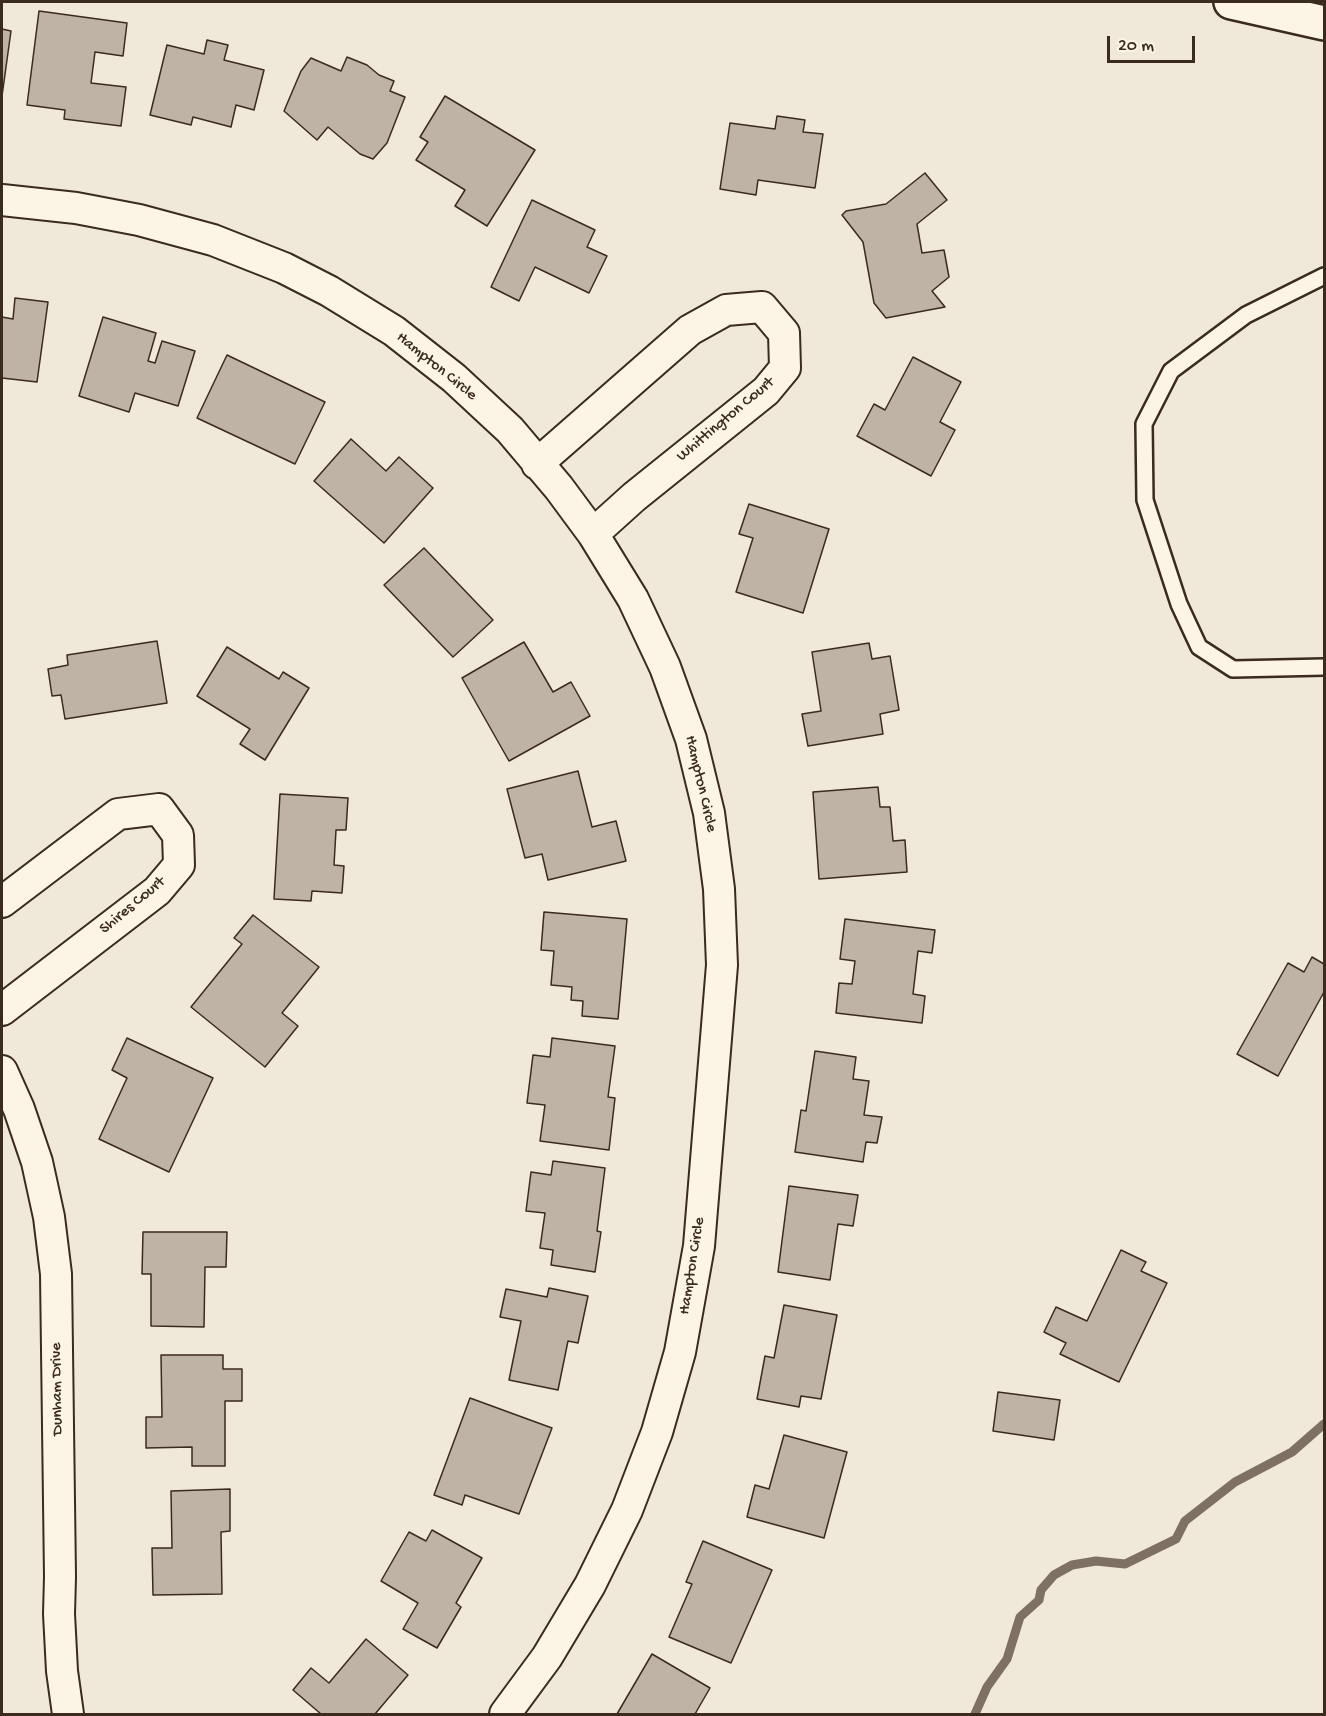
<!DOCTYPE html>
<style>
body{margin:0}
#map{position:relative;width:1326px;height:1716px;overflow:hidden;background:#f0e9d9;font-family:"Gochi Hand",sans-serif}
canvas{display:block}
.frame{position:absolute;inset:0;border:3px solid #3b2a1e;pointer-events:none}
.scale{position:absolute;left:1107px;top:36px;width:88px;height:27px;box-sizing:border-box;border:3px solid #3b2a1e;border-top:0;padding-left:8px;font-size:18px;line-height:21px;white-space:nowrap;color:#3b2a1e;-webkit-text-stroke:4px #fcf5e5;paint-order:stroke}
</style>
<div id="map">
<canvas width="1326" height="1716"></canvas>
<div class="frame"></div>
<div class="scale">20 m</div>
</div>
<script>
const context = document.querySelector('canvas').getContext('2d');
context.lineJoin = 'round';
const toPath = rows => new Path2D(rows.map(r => 'M' + r).join(''));
function strokePath(path, color, width, dash) { context.strokeStyle = color; context.lineWidth = width; context.lineCap = dash ? 'butt' : 'round'; context.setLineDash(dash || []); context.stroke(path); }
function paint(path, color) { context.fillStyle = color; context.fill(path, 'evenodd'); }
function drawText(font, color, halo, rows, align = 'center') {
  context.font = font + ' "Gochi Hand",sans-serif'; context.lineWidth = 6; context.setLineDash([]); context.textBaseline = 'middle'; context.strokeStyle = halo; context.fillStyle = color; for (const [text, x, y, turn = 0] of rows) {
    context.save(); context.translate(x, y); context.rotate((+turn || 0) * Math.PI / 180); context.textAlign = isNaN(turn) ? turn : align; if (halo) context.strokeText(text, 0, 0); context.fillText(text, 0, 0); context.restore();
  }
}
strokePath(toPath([
 [975,1714,987,1687,1007,1659,1020,1617,1039,1600,1041,1590,1054,1575,1072,1565,1096,1561,1125,1564,1176,1539,1185,1521,1235,1482,1292,1452,1324,1424]
]), '#7e7163', 9);
const building = toPath([
 [39,11,127,23,123,56,95,52,91,83,126,87,121,126,64,119,65,110,27,105,39,11],
 [2,29,11,31,2,96,2,29],
 [207,40,228,45,224,60,264,70,254,110,236,105,231,127,193,117,191,125,150,115,167,45,204,54,207,40],
 [347,57,367,65,379,75,394,81,390,91,405,97,387,143,373,159,360,154,328,127,317,140,284,111,301,71,311,58,341,71,347,57],
 [445,96,535,150,487,226,455,206,465,190,416,160,428,142,420,137,445,96],
 [777,116,805,120,803,132,823,134,815,188,758,180,756,195,720,189,730,123,775,129,777,116],
 [925,173,947,200,917,224,922,253,944,250,949,277,932,291,945,307,886,318,874,303,863,242,842,215,846,211,886,204,925,173],
 [532,200,595,230,587,247,607,256,589,293,535,267,519,301,491,287,532,200],
 [15,298,48,302,37,382,2,378,2,317,13,319,15,298],
 [103,317,156,333,148,361,155,363,162,341,195,351,178,406,135,393,129,412,79,396,103,317],
 [227,355,325,402,295,464,197,418,227,355],
 [913,357,961,382,940,422,955,430,931,476,857,436,874,404,885,410,913,357],
 [351,439,386,471,399,457,433,488,384,543,314,481,351,439],
 [749,504,829,529,803,613,736,592,753,538,739,534,749,504],
 [424,548,493,620,453,657,384,585,424,548],
 [157,641,167,703,65,719,61,695,52,696,48,669,68,665,67,655,157,641],
 [524,642,553,692,571,682,590,716,509,761,462,678,524,642],
 [869,643,872,659,890,656,899,710,880,714,883,734,808,746,802,714,821,711,812,652,869,643],
 [227,647,279,679,283,672,309,688,265,760,240,744,250,729,197,696,227,647],
 [578,771,592,827,616,821,626,861,548,880,542,854,525,858,507,789,578,771],
 [878,787,880,807,890,807,893,841,905,840,907,872,819,879,813,792,878,787],
 [280,794,348,798,346,830,336,830,334,865,344,866,342,893,312,891,311,901,274,899,280,794],
 [544,912,627,919,618,1019,582,1016,583,1001,571,1000,572,987,551,985,554,951,541,950,544,912],
 [253,915,319,967,282,1013,298,1026,265,1067,191,1007,242,944,234,938,253,915],
 [845,919,935,930,932,953,918,951,913,994,925,996,922,1023,836,1013,839,983,852,984,855,961,840,959,845,919],
 [1312,957,1324,964,1324,992,1278,1076,1237,1054,1288,963,1304,972,1312,957],
 [127,1038,213,1078,169,1172,99,1139,127,1078,112,1070,127,1038],
 [552,1038,615,1046,608,1097,615,1098,609,1150,540,1141,545,1105,527,1103,533,1055,550,1057,552,1038],
 [815,1051,856,1057,853,1079,869,1081,864,1115,882,1117,877,1143,866,1142,863,1162,795,1152,801,1110,806,1111,815,1051],
 [553,1161,605,1168,597,1231,601,1232,595,1272,551,1265,553,1250,540,1248,545,1213,526,1211,531,1172,551,1175,553,1161],
 [789,1186,858,1195,853,1226,838,1224,830,1280,778,1272,789,1186],
 [143,1232,227,1232,226,1267,205,1267,204,1327,151,1326,151,1274,142,1274,143,1232],
 [1121,1250,1146,1262,1141,1271,1167,1283,1119,1382,1060,1354,1066,1343,1044,1332,1056,1307,1087,1321,1121,1250],
 [549,1288,588,1296,578,1343,568,1341,558,1390,509,1380,521,1321,500,1317,506,1289,547,1297,549,1288],
 [784,1305,837,1315,821,1399,801,1396,799,1407,757,1399,765,1356,774,1358,784,1305],
 [161,1355,223,1355,223,1369,242,1369,242,1401,225,1401,225,1466,192,1466,192,1447,146,1448,146,1417,162,1417,161,1355],
 [998,1392,1060,1400,1054,1440,993,1431,998,1392],
 [470,1398,552,1428,519,1514,465,1495,462,1505,434,1495,470,1398],
 [784,1435,847,1452,824,1538,747,1517,755,1485,769,1489,784,1435],
 [230,1489,230,1531,221,1532,222,1594,153,1595,152,1548,172,1548,171,1491,230,1489],
 [432,1530,482,1558,456,1603,461,1607,437,1648,403,1629,418,1603,381,1581,409,1532,426,1541,432,1530],
 [703,1541,772,1570,731,1663,669,1637,692,1584,686,1582,703,1541],
 [366,1639,408,1675,375,1714,321,1714,293,1690,311,1668,329,1683,366,1639],
 [652,1654,710,1688,695,1714,617,1714,652,1654]
]);
paint(building, '#beb3a4');
strokePath(building, '#3b2a1e', 1.5);
const lane = toPath([
 [1324,276,1246,315,1171,371,1144,424,1145,500,1179,604,1199,647,1233,669,1324,667]
]);
const street = toPath([
 [2,200,76,208,139,220,213,240,284,268,329,291,394,331,454,378,510,430,559,488,593,534,633,599,665,667,691,739,709,813,719,889,722,965,699,1246,680,1352,657,1432,627,1510,590,1585,547,1657,505,1714],
 [537,464,690,330,726,310,762,307,784,333,785,368,766,391,634,497,593,534],
 [2,902,118,814,159,809,178,835,179,865,157,891,2,1010],
 [2,1071,19,1109,37,1162,49,1217,56,1274,60,1577,59,1614,62,1671,68,1714]
]);
const secondary = toPath([
 [1231,2,1324,23]
]);
strokePath(lane, '#3b2a1e', 20);
strokePath(street, '#3b2a1e', 34);
strokePath(secondary, '#3b2a1e', 38);
strokePath(lane, '#fcf5e5', 15);
strokePath(street, '#fcf5e5', 30);
strokePath(secondary, '#fcf5e5', 33);
drawText('16px', '#3b2a1e', '#fcf5e5', [
 ["Hampton Circle",436,367,39],
 ["Whittington Court",726,420,-40],
 ["Hampton Circle",700,784,77],
 ["Shires Court",133,906,-40],
 ["Hampton Circle",693,1266,-81],
 ["Dunham Drive",58,1389,-91]
]);
</script>
